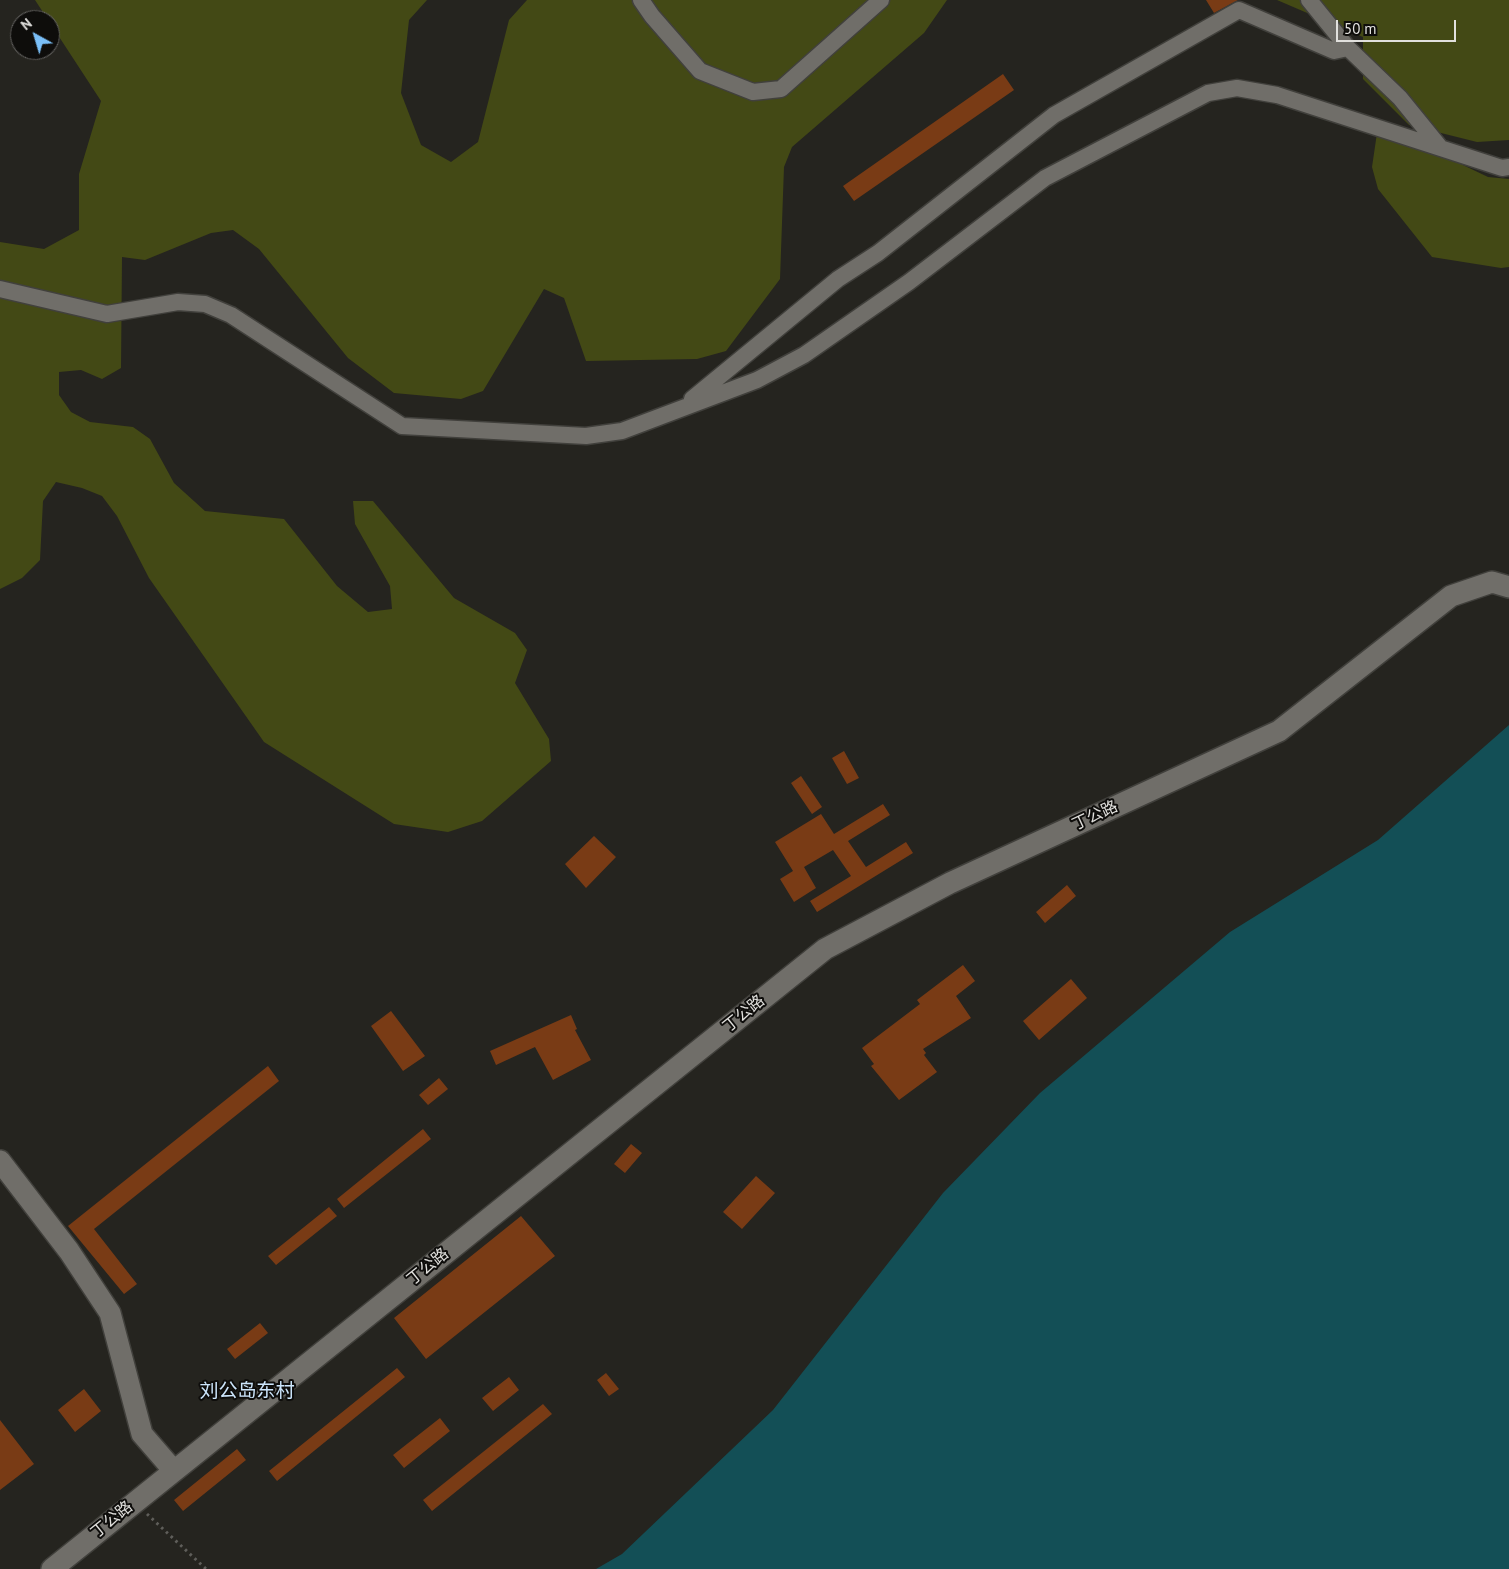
<!DOCTYPE html>
<meta charset="utf-8">
<style>
body{margin:0}
#map{position:relative;width:1509px;height:1569px;overflow:hidden;background:#25241f;font-family:"PT Sans",sans-serif}
canvas{display:block}
.north{position:absolute;left:10px;top:10px;width:50px;height:50px;box-sizing:border-box;background:#0e0d0b;border:1px solid #62615f;border-radius:50%;rotate:321deg;font-size:14px;font-weight:700;line-height:20px;text-align:center;color:#e1e0dd}
.north::after{content:'';display:block;margin:auto;width:18px;height:22px;background:#7abff8;clip-path:polygon(50% 0,100% 100%,50% 72%,0 100%)}
.scale{position:absolute;left:1336px;top:20px;width:120px;height:22px;box-sizing:border-box;border:2px solid #e1e0dd;border-top:0;padding-left:6px;font-size:15px;line-height:18px;white-space:nowrap;color:#e1e0dd;-webkit-text-stroke:4px #0e0d0b;paint-order:stroke}
</style>
<div id="map">
<canvas width="1509" height="1569"></canvas>
<div class="north">N</div>
<div class="scale">50 m</div>
</div>
<script>
const context = document.querySelector('canvas').getContext('2d');
context.lineJoin = 'round';
function paint(path, color) { context.fillStyle = color; context.fill(path, 'evenodd'); }
const toPath = rows => new Path2D(rows.map(r => 'M' + r).join(''));
function strokePath(path, color, width, dash) { context.strokeStyle = color; context.lineWidth = width; context.lineCap = dash ? 'butt' : 'round'; context.setLineDash(dash || []); context.stroke(path); }
function drawText(font, color, halo, rows, align = 'center') {
  context.font = font + ' "PT Sans","Noto Sans SC",sans-serif'; context.lineWidth = 4; context.setLineDash([]); context.textBaseline = 'middle'; context.strokeStyle = halo; context.fillStyle = color; for (const [text, x, y, turn = 0] of rows) {
    context.save(); context.translate(x, y); context.rotate((+turn || 0) * Math.PI / 180); context.textAlign = isNaN(turn) ? turn : align; if (halo) context.strokeText(text, 0, 0); context.fillText(text, 0, 0); context.restore();
  }
}
paint(toPath([
 [35,0,427,0,409,20,401,93,421,145,451,162,478,142,509,20,527,0,947,0,924,33,792,147,784,167,780,279,726,351,697,359,586,361,564,298,544,289,483,391,461,399,394,393,348,358,259,249,233,230,211,233,145,260,122,257,121,368,102,379,81,370,59,372,59,395,71,412,90,422,133,427,150,439,174,483,205,511,284,519,337,586,368,612,392,609,390,586,355,524,353,501,373,501,454,598,515,633,527,650,515,683,549,739,551,761,482,821,448,832,394,824,264,742,149,578,117,516,102,496,82,488,56,482,43,501,40,560,22,578,0,589,0,242,44,249,79,230,79,174,101,101],
 [1277,0,1509,0,1509,140,1477,142,1409,125,1363,79,1363,37],
 [1377,133,1417,143,1488,177,1509,179,1509,267,1501,268,1432,257,1378,189,1372,167]
]), '#434915');
paint(toPath([
 [1509,725,1509,1569,596,1569,622,1554,773,1410,943,1193,1040,1093,1230,932,1378,840]
]), '#134f56');
paint(toPath([
 [1206,0,1238,0,1214,13],
 [1003,74,1014,90,854,201,843,186],
 [844,751,859,778,847,784,832,758],
 [801,776,822,807,812,814,791,783],
 [883,804,890,815,848,841,866,867,906,842,913,853,817,912,810,901,851,876,833,850,804,867,816,888,794,902,780,879,793,871,775,842,821,814,834,834],
 [594,836,616,857,586,888,565,864],
 [1067,885,1076,896,1045,923,1036,912],
 [963,965,975,981,956,996,971,1018,923,1049,926,1053,924,1055,937,1072,899,1100,871,1066,874,1064,862,1048,920,1004,917,1000],
 [1071,979,1087,998,1039,1040,1023,1021],
 [391,1011,425,1056,403,1071,371,1026],
 [571,1015,577,1029,575,1030,591,1060,553,1080,535,1047,496,1065,490,1051],
 [268,1066,279,1081,94,1229,137,1284,124,1294,68,1226],
 [439,1078,448,1089,428,1105,419,1095],
 [423,1129,431,1139,344,1208,337,1199],
 [631,1144,642,1153,625,1173,614,1164],
 [756,1176,775,1193,742,1229,723,1212],
 [329,1207,337,1216,276,1265,268,1256],
 [521,1216,555,1256,426,1359,394,1318],
 [260,1323,268,1333,235,1359,227,1349],
 [397,1368,405,1377,277,1481,269,1471],
 [606,1373,619,1389,609,1396,597,1380],
 [509,1377,519,1390,493,1411,482,1398],
 [84,1389,101,1411,75,1432,58,1410],
 [543,1404,552,1414,432,1511,423,1500],
 [440,1418,450,1431,404,1468,393,1455],
 [0,1420,34,1464,0,1490],
 [237,1449,246,1460,183,1511,174,1500]
]), '#793b15');
const minor = toPath([
 [641,0,652,16,700,71,753,92,781,89,881,0],
 [1309,0,1348,48,1400,98,1439,146],
 [0,289,107,314,178,302,205,304,231,315,402,426,586,436,622,431,757,380,804,355,909,282,1045,178,1208,93,1237,88,1277,95,1502,168,1509,167],
 [692,399,838,279,878,253,1054,115,1239,10,1334,51,1348,48]
]);
const tertiary = toPath([
 [0,1161,69,1251,110,1313,142,1434,174,1471],
 [52,1569,825,949,950,883,1279,731,1451,596,1492,582,1509,587]
]);
strokePath(minor, '#41403c', 19);
strokePath(tertiary, '#41403c', 24);
strokePath(toPath([
 [147,1514,206,1569]
]), '#5f5e5a', 3, [2.5, 4]);
strokePath(minor, '#706e69', 16);
strokePath(tertiary, '#706e69', 21);
drawText('16px', '#e1e0dd', '#0e0d0b', [
 ["丁公路",1095,816,-25],
 ["丁公路",744,1014,-39],
 ["丁公路",428,1267,-39],
 ["丁公路",112,1520,-39]
]);
drawText('19px', '#cce5fb', '#0e0d0b', [
 ["刘公岛东村",247,1392]
]);
</script>
